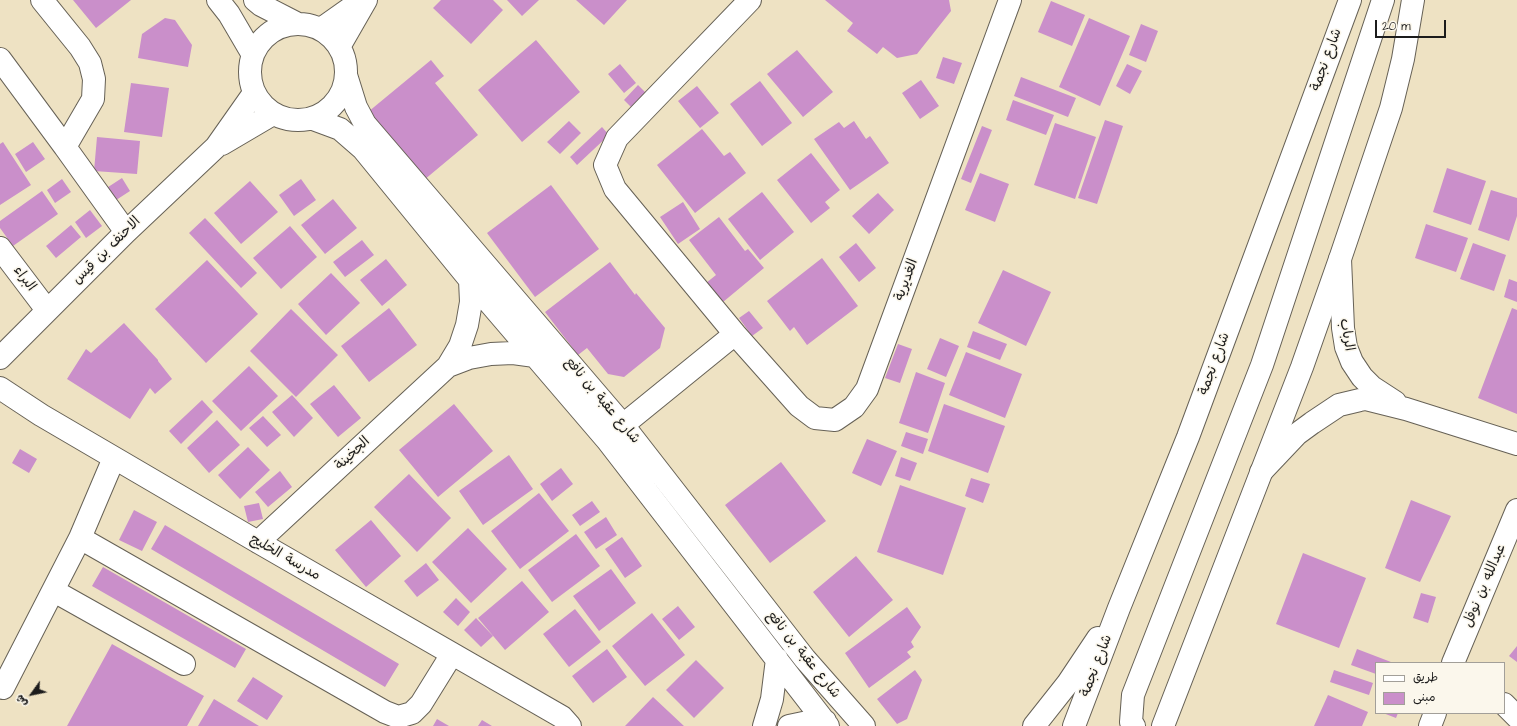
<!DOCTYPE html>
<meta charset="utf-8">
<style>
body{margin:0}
#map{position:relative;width:1517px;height:726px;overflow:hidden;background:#eee2c3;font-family:"Architects Daughter","Playpen Sans Arabic",sans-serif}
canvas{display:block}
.legend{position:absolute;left:1375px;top:662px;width:130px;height:52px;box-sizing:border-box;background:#fbf7ec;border:1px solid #a29f99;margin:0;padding:5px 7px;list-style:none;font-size:12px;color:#1c1c1c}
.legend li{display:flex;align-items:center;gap:8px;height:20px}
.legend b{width:20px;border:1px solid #a29f99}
.north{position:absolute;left:12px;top:674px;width:40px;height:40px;-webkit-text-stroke:3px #fbf7ec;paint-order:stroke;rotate:237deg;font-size:11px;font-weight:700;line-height:16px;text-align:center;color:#1c1c1c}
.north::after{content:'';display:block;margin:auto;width:14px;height:18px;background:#1c1c1c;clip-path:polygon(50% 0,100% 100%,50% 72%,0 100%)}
.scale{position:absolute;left:1375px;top:20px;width:71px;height:18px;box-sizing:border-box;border:2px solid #1c1c1c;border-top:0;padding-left:5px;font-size:12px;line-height:14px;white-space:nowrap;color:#1c1c1c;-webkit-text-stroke:3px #fbf7ec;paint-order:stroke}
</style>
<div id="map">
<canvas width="1517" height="726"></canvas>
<ul class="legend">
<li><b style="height:5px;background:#fff"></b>طريق</li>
<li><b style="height:11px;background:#ca8fca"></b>مبنى</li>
</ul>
<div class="north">ش</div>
<div class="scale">20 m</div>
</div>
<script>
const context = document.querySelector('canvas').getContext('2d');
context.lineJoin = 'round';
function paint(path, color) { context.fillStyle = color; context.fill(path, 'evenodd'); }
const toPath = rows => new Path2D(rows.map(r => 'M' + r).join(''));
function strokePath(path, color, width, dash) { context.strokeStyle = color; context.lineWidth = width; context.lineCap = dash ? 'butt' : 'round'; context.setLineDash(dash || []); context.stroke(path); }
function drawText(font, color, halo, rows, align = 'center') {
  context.font = font + ' "Architects Daughter","Playpen Sans Arabic",sans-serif'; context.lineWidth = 3; context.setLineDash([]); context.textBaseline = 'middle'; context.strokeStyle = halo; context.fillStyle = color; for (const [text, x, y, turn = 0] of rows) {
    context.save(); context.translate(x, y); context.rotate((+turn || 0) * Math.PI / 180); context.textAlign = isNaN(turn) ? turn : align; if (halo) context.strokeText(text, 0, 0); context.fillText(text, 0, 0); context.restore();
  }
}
paint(toPath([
 [73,0,131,0,96,28],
 [441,0,493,0,503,10,471,44,433,8],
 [507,0,539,0,522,16],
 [576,0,627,0,604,25],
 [825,0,949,0,951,11,917,54,897,58,883,47,877,54,847,31,853,23],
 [1051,1,1085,15,1072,46,1038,32],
 [165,18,175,20,192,45,188,67,138,58,142,34],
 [1089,18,1130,36,1100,106,1059,87],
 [1141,24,1158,31,1146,62,1129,55],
 [536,40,580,92,522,142,478,90],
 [797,50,833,92,803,117,767,74],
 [943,57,962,63,954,84,936,78],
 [431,60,444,76,435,83,478,135,424,180,368,112],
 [620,64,636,83,624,93,608,74],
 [1127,64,1142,71,1130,94,1116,86],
 [1021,77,1076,98,1068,117,1014,96],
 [921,80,939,106,920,119,902,93],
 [760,81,792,123,762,146,730,104],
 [131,83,169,88,162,137,124,132],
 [638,85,646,93,632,108,624,100],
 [697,86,719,113,700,128,678,101],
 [1013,100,1054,115,1046,135,1006,120],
 [1105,120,1123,126,1097,204,1078,198],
 [569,121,581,133,560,154,547,142],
 [854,121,866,139,870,136,889,163,850,190,814,139,839,122,844,128],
 [1055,123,1096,137,1075,199,1034,185],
 [982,126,992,130,971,183,961,179],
 [602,127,609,135,577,165,570,157],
 [702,129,724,156,730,152,746,173,695,213,657,165],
 [97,137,140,141,137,174,94,171],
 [3,142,31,185,0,205,0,144],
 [33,142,45,159,26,172,15,154],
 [811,153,840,190,825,202,830,208,811,223,777,180],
 [1447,168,1486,181,1471,225,1433,212],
 [980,173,1009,184,995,222,965,210],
 [122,178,130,191,110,204,102,191],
 [62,179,71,192,55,203,47,190],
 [301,179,316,200,294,216,279,195],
 [250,181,278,212,241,244,214,213],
 [551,185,599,249,535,297,487,233],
 [1491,190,1517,198,1517,216,1509,241,1478,230],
 [42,191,58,214,13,246,0,228,0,221],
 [762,192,794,232,760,260,728,219],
 [878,193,894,210,869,234,852,216],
 [333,199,357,228,325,254,301,225],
 [683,202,700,229,678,244,660,217],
 [90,210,102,226,86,238,75,222],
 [719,217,745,251,748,249,764,268,717,307,701,287,716,275,689,240],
 [205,218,257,273,241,288,189,233],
 [1426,224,1468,238,1456,272,1415,258],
 [71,225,81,237,56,258,46,246],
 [290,226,317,257,281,289,253,258],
 [362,240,374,255,345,277,333,262],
 [856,243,876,268,859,282,839,257],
 [1473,243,1506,255,1494,291,1460,279],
 [822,258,858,306,807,345,794,327,790,331,767,301],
 [386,259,407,285,382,306,360,280],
 [207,260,258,314,206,363,155,309],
 [610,262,635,295,636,293,665,328,660,348,624,377,608,374,587,348,578,355,545,312],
 [1003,270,1051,292,1026,346,978,323],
 [331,273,360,303,326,335,298,304],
 [1509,279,1517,282,1517,302,1504,297],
 [389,308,417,345,369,382,341,346],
 [1512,308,1517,310,1517,414,1478,398],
 [291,309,338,355,296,397,250,351],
 [749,311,763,328,752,336,739,318],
 [124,323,158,360,158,361,172,379,155,394,150,388,130,419,67,379,86,349,91,353],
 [973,331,1007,344,1000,360,967,347],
 [940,338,959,346,946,377,927,369],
 [898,344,912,349,900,383,885,378],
 [966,352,1022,374,1005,418,949,395],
 [249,366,278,396,241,431,212,401],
 [916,372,945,383,928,433,899,423],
 [334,385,361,418,338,437,310,404],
 [292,395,313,418,294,437,272,412],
 [202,400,213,412,181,444,169,431],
 [454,404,493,451,438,497,399,450],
 [944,404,1005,426,988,473,928,451],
 [263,416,281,435,267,447,249,428],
 [217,420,240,445,209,473,187,448],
 [906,432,928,439,923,454,901,446],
 [867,439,897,451,881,486,852,473],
 [248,447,270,470,240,499,218,475],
 [20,449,37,459,29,473,12,463],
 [509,455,533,489,483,525,459,491],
 [901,457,917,463,910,481,895,476],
 [781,462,826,521,770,563,725,505],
 [561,468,573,484,552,501,540,484],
 [280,471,292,487,268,507,255,492],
 [409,474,451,518,417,552,374,507],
 [971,478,990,484,983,503,965,496],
 [900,485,966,508,943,575,877,552],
 [539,493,569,531,520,569,491,531],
 [1411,500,1451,516,1420,582,1385,568],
 [592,501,600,512,580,526,572,515],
 [259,503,263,519,248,522,244,506],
 [134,510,157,522,142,551,119,540],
 [606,517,617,535,596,549,584,532],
 [371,520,401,556,366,587,335,550],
 [165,525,399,664,385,687,151,549],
 [468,528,507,569,471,603,432,562],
 [576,534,600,566,552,602,528,570],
 [622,537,642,566,625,578,605,549],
 [1303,553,1366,578,1339,648,1276,624],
 [856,556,893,600,849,637,813,592],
 [426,563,439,580,417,597,404,581],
 [103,567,246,649,235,668,92,586],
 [611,569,636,603,599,631,573,596],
 [522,581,549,612,505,650,478,618],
 [1421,593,1436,597,1428,623,1413,618],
 [456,598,470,612,458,626,443,612],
 [678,606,695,627,679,640,662,619],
 [907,607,921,627,911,642,914,647,907,652,911,657,869,688,845,653],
 [575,609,601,642,569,667,543,634],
 [652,613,685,655,645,686,612,646],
 [476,618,493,636,481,647,464,630],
 [112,644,204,696,187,726,67,726],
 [1517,646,1517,662,1509,656],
 [607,649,627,677,593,703,572,676],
 [1357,649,1391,662,1390,663,1376,663,1376,674,1351,665],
 [696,660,724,688,694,718,666,690],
 [915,670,922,680,907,719,897,724,877,699],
 [1334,670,1373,683,1369,695,1330,682],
 [253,677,283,696,267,720,237,701],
 [1328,695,1368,712,1362,726,1314,726],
 [653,697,684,726,625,726],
 [214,699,259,726,198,726],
 [1383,713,1398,713,1396,718],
 [437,719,449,726,433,726],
 [482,720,492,726,478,726]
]), '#ca8fca');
const minor = toPath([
 [218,0,229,14,253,55],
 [255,0,261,5,296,23],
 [750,0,617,138,605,165,615,189,735,334,799,406,815,418,835,420,854,407,867,389,1010,0],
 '250 72a48 48 0 1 1 96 0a48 48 0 1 1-96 0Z',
 [321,29,362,0],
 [339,47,366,0],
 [0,59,65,147,93,99,94,79,90,63,80,47,42,0],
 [346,75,356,107,365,124,623,425,805,659,864,726],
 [313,119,340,129,363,149,470,280,607,440,828,726],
 [222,144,273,114],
 [65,147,126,232],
 [0,248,47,310],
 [1340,259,1343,328,1346,347,1352,362,1362,377,1372,387,1395,402],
 [0,358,126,232,216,147,254,93],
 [448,366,469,358,491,354,513,353,535,356],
 [0,388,41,415,258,542,562,717,570,726],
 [623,425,735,334],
 [1261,472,1297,434,1312,423,1339,405,1360,400,1366,399,1406,409,1517,444],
 [80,538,385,712,398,717,412,713,421,704,452,654],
 [258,542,448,366,460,346,467,325,471,302,470,280],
 [54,591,184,664],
 [1453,663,1517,510],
 [3,688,80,538,114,458],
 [1504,704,1517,717],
 [764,726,772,699,777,659],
 [789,726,808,722,825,721],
 [1430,726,1435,713]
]);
const major = toPath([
 [1034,726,1068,683,1098,638],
 [1074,726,1119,608,1188,437,1350,0],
 [1134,726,1131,722,1133,695,1262,365,1383,0],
 [1163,726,1302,367,1340,259,1391,108,1403,59,1413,0]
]);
strokePath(minor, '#666156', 24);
strokePath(major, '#666156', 24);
strokePath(minor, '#fff', 22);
strokePath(major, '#fff', 22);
drawText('14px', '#1c1c1c', '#fbf7ec', [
 ["شارع نجمة",1327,60,-70],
 ["الاحنف بن قيس",107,251,-45],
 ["البراء",24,279,53],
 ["الغديرية",907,280,-70],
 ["الرباب",1346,335,80],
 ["شارع نجمة",1215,364,-70],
 ["شارع عقبة بن نافع",602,401,50],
 ["الجخينة",353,454,-43],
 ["مدرسة الخليج",285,558,30],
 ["عبدالله بن نوفل",1485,586,-67],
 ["شارع عقبة بن نافع",803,655,51],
 ["شارع نجمة",1097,666,-69]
]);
</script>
